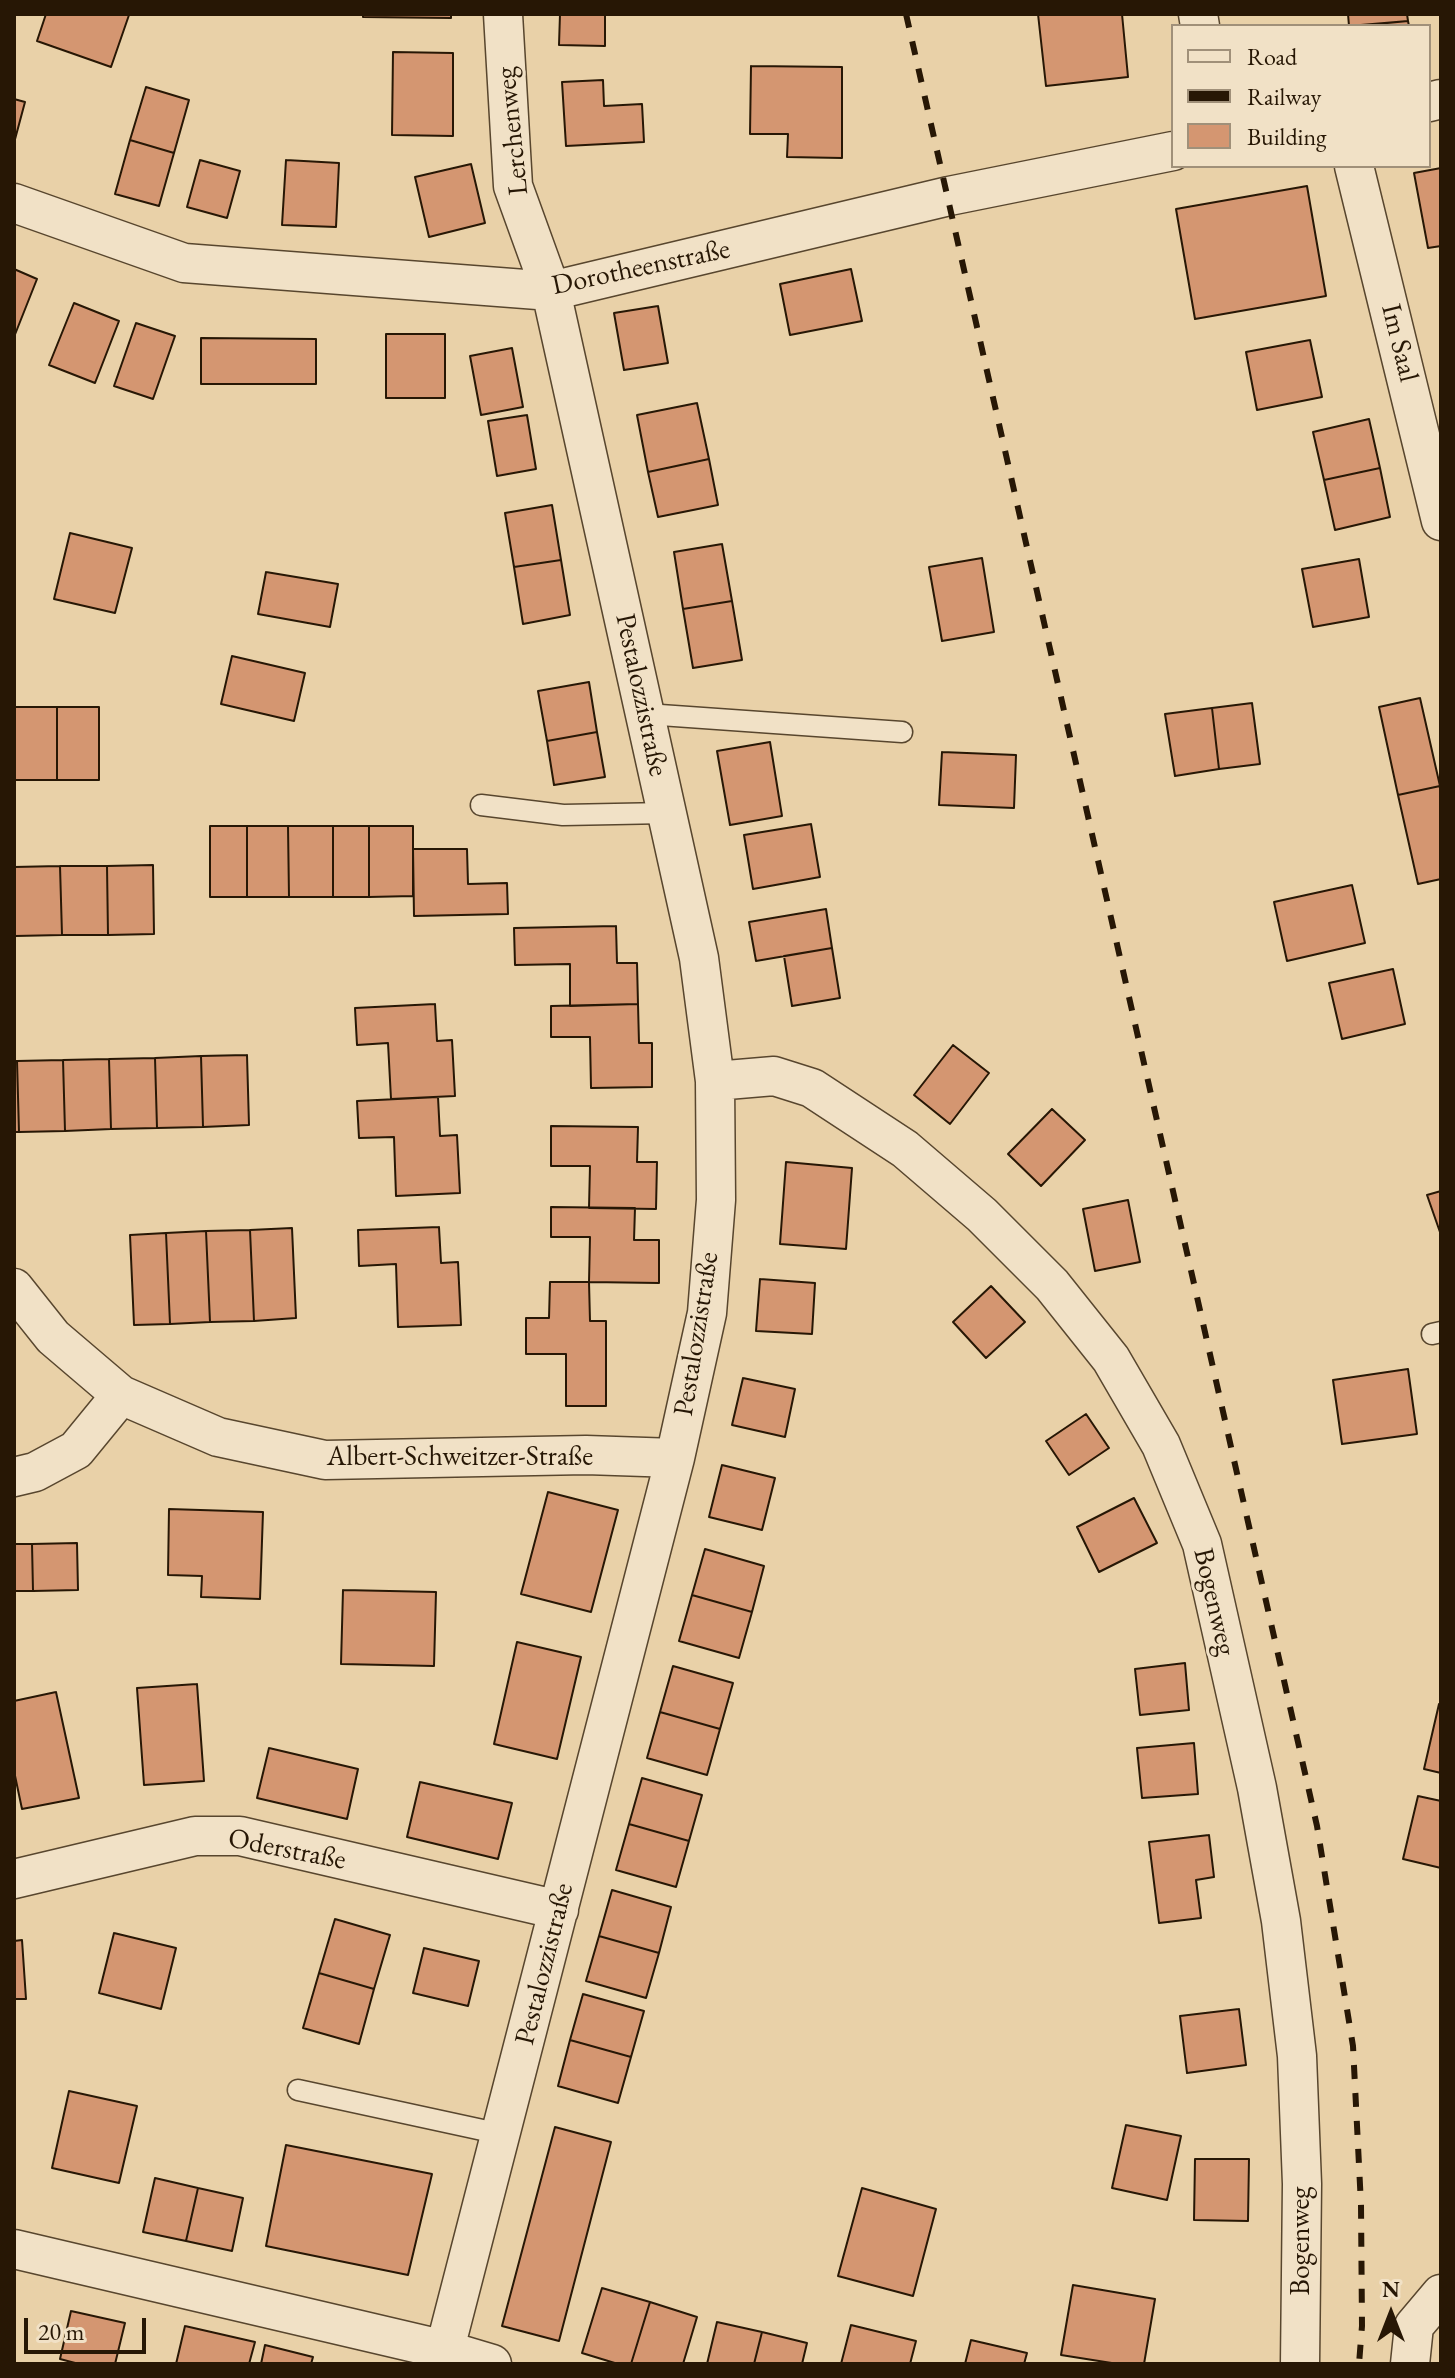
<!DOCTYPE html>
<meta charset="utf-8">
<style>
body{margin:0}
#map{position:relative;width:1455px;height:2378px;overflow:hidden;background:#e9d1a8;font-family:"EB Garamond",serif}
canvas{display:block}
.frame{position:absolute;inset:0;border:16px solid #271705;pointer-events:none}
.legend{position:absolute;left:1171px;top:24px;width:260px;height:144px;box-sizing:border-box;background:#f1e1c6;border:2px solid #a09079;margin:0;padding:10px 14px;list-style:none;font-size:24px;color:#271705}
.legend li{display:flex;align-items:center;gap:16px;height:40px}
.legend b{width:40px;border:2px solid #a09079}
.north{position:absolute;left:1351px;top:2274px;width:80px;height:80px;-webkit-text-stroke:6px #f1e1c6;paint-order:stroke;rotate:0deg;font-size:22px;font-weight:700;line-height:32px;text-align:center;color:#271705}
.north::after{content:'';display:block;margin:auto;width:28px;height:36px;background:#271705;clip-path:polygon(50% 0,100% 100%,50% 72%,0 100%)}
.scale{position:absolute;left:24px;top:2318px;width:122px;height:36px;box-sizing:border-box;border:4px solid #271705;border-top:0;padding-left:10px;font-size:24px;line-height:28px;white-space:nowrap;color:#271705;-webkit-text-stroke:6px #f1e1c6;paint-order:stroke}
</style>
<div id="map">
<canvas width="1455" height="2378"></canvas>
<div class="frame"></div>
<ul class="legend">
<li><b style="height:10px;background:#f1e1c6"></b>Road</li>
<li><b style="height:10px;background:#271705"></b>Railway</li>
<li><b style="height:22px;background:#d49671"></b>Building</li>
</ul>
<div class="north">N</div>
<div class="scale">20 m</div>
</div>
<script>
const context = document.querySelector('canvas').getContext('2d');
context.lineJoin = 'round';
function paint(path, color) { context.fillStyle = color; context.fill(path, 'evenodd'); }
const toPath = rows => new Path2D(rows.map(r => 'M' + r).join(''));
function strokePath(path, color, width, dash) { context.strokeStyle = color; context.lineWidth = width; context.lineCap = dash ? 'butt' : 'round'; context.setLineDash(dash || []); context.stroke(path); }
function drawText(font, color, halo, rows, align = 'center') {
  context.font = font + ' "EB Garamond",serif'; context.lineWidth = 6; context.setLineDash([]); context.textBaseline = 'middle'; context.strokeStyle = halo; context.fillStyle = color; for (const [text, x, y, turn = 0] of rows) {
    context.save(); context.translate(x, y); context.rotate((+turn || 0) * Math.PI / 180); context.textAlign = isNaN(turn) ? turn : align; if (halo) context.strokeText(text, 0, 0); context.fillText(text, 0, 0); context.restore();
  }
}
const building = toPath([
 [46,14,129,15,111,67,37,41,46,14],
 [363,14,451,14,451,18,363,17,363,14],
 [560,14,646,14,605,15,605,46,559,45,560,14],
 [1038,14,1122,14,1128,77,1046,86,1038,14],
 [1348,14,1407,14,1408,21,1349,26,1348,14],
 [1408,21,1409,26,1356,26,1408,21],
 [393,52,453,53,453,136,392,135,393,52],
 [751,66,842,67,842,158,787,157,788,134,750,134,751,66],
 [603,80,604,106,642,104,644,142,566,146,562,82,603,80],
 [146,87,189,100,174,153,130,140,146,87],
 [14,99,25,102,14,143,14,99],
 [130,140,174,153,159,206,115,194,130,140],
 [200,160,240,171,227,218,187,207,200,160],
 [286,160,339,163,336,227,282,225,286,160],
 [471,164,485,223,429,237,415,177,471,164],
 [1441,168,1441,246,1428,248,1414,173,1441,168],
 [1307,186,1326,296,1195,319,1176,209,1307,186],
 [14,269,37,279,14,337,14,269],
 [851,269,862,321,790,335,780,284,851,269],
 [74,303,119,321,95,383,49,365,74,303],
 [658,306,668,363,624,370,614,313,658,306],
 [136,323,175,336,153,399,114,386,136,323],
 [386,334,445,334,445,398,386,398,386,334],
 [201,338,316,339,316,384,201,384,201,338],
 [1310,340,1322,397,1257,410,1246,352,1310,340],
 [512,348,523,407,481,415,470,356,512,348],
 [697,403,709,459,648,472,637,415,697,403],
 [527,415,536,469,497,476,488,421,527,415],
 [1369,419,1380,468,1324,480,1313,432,1369,419],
 [709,459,718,505,658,517,648,472,709,459],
 [1380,468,1390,517,1335,530,1324,480,1380,468],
 [552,505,561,560,514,567,505,513,552,505],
 [70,533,132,548,115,613,54,599,70,533],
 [722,544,732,601,683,609,674,552,722,544],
 [982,558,994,632,942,641,929,567,982,558],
 [1359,559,1369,617,1313,627,1302,569,1359,559],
 [561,560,570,615,523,624,514,567,561,560],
 [266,572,338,584,330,627,258,614,266,572],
 [732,601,742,660,693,668,683,609,732,601],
 [232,656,305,673,294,721,221,704,232,656],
 [589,682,597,732,547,741,538,691,589,682],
 [1420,698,1440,786,1398,795,1379,707,1420,698],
 [1252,703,1260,764,1219,769,1212,708,1252,703],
 [15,707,57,707,57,780,15,780,15,707],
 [57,707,99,707,99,780,57,780,57,707],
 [1212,708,1219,769,1175,776,1165,714,1212,708],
 [597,732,605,777,554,785,547,741,597,732],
 [770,742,782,816,730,825,717,751,770,742],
 [942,752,1016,755,1014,808,939,805,942,752],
 [1440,786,1441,879,1418,884,1398,795,1440,786],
 [811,824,820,877,753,889,744,835,811,824],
 [210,826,247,826,247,897,210,897,210,826],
 [247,826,288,826,289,897,247,897,247,826],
 [288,826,333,826,333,897,289,897,288,826],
 [333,826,369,826,369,897,333,897,333,826],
 [369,826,413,826,413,896,369,897,369,826],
 [413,849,467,849,468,884,507,883,508,914,414,916,413,849],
 [153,865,154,934,108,935,107,866,153,865],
 [60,866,107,866,108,935,62,935,60,866],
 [60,866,62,935,15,936,14,867,60,866],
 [1352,885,1365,943,1287,961,1274,902,1352,885],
 [826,909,832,948,756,961,749,922,826,909],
 [616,926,617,963,637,963,638,1004,570,1006,570,964,515,965,514,928,616,926],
 [832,948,840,998,792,1006,784,956,832,948],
 [1393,969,1405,1024,1342,1039,1329,983,1393,969],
 [435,1004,437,1041,452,1040,455,1096,391,1099,388,1043,357,1045,355,1008,435,1004],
 [638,1004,639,1043,652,1043,652,1087,591,1088,590,1037,551,1037,551,1006,638,1004],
 [953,1045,989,1073,950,1124,914,1095,953,1045],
 [247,1055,249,1125,203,1127,201,1056,247,1055],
 [201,1056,203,1127,157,1128,155,1058,201,1056],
 [155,1058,157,1128,111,1129,109,1059,155,1058],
 [109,1059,111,1129,65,1131,63,1060,109,1059],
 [63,1060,65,1131,19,1132,17,1061,63,1060],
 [14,1061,17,1061,19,1132,14,1132,14,1061],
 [438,1097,440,1136,457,1135,460,1193,396,1196,394,1137,359,1138,357,1101,438,1097],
 [1052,1109,1085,1140,1041,1186,1008,1154,1052,1109],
 [551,1126,638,1127,637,1162,657,1162,656,1209,589,1208,590,1166,551,1166,551,1126],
 [786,1162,852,1168,846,1249,780,1244,786,1162],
 [1441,1191,1441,1235,1427,1195,1441,1191],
 [1128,1200,1140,1262,1095,1271,1083,1209,1128,1200],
 [551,1207,635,1208,634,1240,659,1240,659,1283,589,1282,590,1237,551,1237,551,1207],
 [439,1227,441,1263,458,1262,461,1325,398,1327,396,1264,359,1266,358,1230,439,1227],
 [292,1228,296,1318,254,1321,250,1230,292,1228],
 [250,1230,254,1321,210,1322,206,1231,250,1230],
 [206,1231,210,1322,170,1324,166,1233,206,1231],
 [166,1233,170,1324,134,1325,130,1235,166,1233],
 [760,1279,815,1283,812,1334,756,1331,760,1279],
 [550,1282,589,1282,590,1321,606,1321,606,1406,566,1406,566,1354,526,1354,526,1318,549,1318,550,1282],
 [991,1286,1025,1322,986,1358,953,1322,991,1286],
 [1408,1369,1417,1434,1342,1444,1333,1380,1408,1369],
 [743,1378,795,1389,785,1437,732,1425,743,1378],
 [1086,1414,1109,1448,1069,1475,1046,1441,1086,1414],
 [722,1465,775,1478,762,1530,709,1517,722,1465],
 [548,1492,618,1510,591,1612,521,1594,548,1492],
 [1134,1498,1157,1543,1099,1572,1077,1527,1134,1498],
 [169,1509,263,1512,260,1599,201,1597,202,1576,168,1575,169,1509],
 [77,1543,78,1590,33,1591,32,1544,77,1543],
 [14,1544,32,1544,33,1591,14,1591,14,1544],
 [705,1549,764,1566,752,1612,692,1595,705,1549],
 [343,1590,436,1592,434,1666,341,1664,343,1590],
 [692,1595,752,1612,739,1658,679,1641,692,1595],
 [517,1642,581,1657,557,1759,494,1744,517,1642],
 [1185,1663,1189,1710,1140,1715,1135,1669,1185,1663],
 [673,1666,733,1683,720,1729,660,1712,673,1666],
 [197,1684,204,1781,144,1785,137,1688,197,1684],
 [56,1692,79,1798,22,1809,14,1771,14,1701,56,1692],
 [1439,1704,1441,1705,1441,1773,1424,1769,1439,1704],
 [660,1712,720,1729,707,1775,647,1758,660,1712],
 [1194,1743,1198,1794,1142,1798,1137,1748,1194,1743],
 [269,1748,358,1769,347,1819,257,1798,269,1748],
 [642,1778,702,1795,689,1841,629,1824,642,1778],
 [420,1782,512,1803,498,1859,407,1837,420,1782],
 [1418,1796,1441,1801,1441,1868,1403,1859,1418,1796],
 [629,1824,689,1841,676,1887,616,1870,629,1824],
 [1209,1835,1214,1877,1196,1880,1201,1918,1159,1923,1149,1842,1209,1835],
 [612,1890,671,1907,659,1953,599,1936,612,1890],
 [335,1919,390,1935,374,1989,319,1973,335,1919],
 [114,1933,176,1948,161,2009,99,1993,114,1933],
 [599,1936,659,1953,646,1998,586,1981,599,1936],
 [22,1940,26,1999,14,1999,14,1941,22,1940],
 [424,1948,479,1961,468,2006,413,1993,424,1948],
 [319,1973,374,1989,359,2044,303,2028,319,1973],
 [583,1994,644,2011,631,2057,570,2040,583,1994],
 [1239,2009,1246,2065,1187,2073,1180,2016,1239,2009],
 [570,2040,631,2057,618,2103,558,2086,570,2040],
 [69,2091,137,2106,119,2183,52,2168,69,2091],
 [1126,2125,1181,2136,1167,2200,1112,2188,1126,2125],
 [555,2127,611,2142,559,2341,502,2326,555,2127],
 [286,2145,432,2174,408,2275,266,2246,286,2145],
 [1195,2159,1249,2159,1248,2221,1194,2220,1195,2159],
 [155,2178,198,2188,186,2241,143,2232,155,2178],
 [198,2188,243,2198,232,2251,186,2241,198,2188],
 [862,2188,936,2209,913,2296,838,2276,862,2188],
 [1073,2285,1155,2299,1144,2364,1118,2364,1061,2355,1073,2285],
 [602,2288,650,2302,631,2364,618,2364,582,2353,602,2288],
 [650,2302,697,2317,683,2364,631,2364,650,2302],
 [71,2311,125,2323,115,2364,79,2364,60,2359,71,2311],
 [717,2322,762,2332,754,2364,707,2364,717,2322],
 [851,2325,916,2341,910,2364,841,2364,851,2325],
 [185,2326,255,2342,249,2364,176,2364,185,2326],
 [762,2332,807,2343,802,2364,754,2364,762,2332],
 [971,2340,1027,2353,1024,2364,965,2364,971,2340],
 [265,2345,313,2357,311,2364,261,2364,265,2345]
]);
paint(building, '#d49671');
strokePath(building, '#271705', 2);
const lane = toPath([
 [646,714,902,732],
 [481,805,563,815,667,813],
 [1432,1334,1441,1332],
 [298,2090,501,2134]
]);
const street = toPath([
 [1198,14,1200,26],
 [1429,102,1441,99],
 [1354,166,1441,521],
 [14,203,184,263,551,291,949,196,1173,151],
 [715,1081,774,1076,812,1088,905,1149,982,1215,1052,1285,1111,1359,1161,1445,1202,1544,1257,1788,1281,1921,1297,2056,1302,2184,1300,2364],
 [14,1288,53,1337,121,1395,218,1437,325,1460,586,1455,675,1458],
 [14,1477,35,1472,76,1450,121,1395],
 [14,1879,195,1836,240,1836,559,1910],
 [14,2249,445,2350,492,2364],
 [441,2364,675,1458,707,1313,716,1200,715,1081,699,958,551,291,513,186,503,14],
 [1410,2364,1414,2326,1441,2294]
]);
strokePath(lane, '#58462e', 23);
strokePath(street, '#58462e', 41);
strokePath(lane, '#f1e1c6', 20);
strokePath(street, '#f1e1c6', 38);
strokePath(toPath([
 [906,14,1317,1826,1353,2046,1361,2205,1362,2326,1359,2364]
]), '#271705', 6, [14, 14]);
drawText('28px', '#271705', '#f1e1c6', [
 ["Lerchenweg",513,131,-96],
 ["Dorotheenstraße",641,268,-12],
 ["Im Saal",1399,343,76],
 ["Pestalozzistraße",641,695,78],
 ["Pestalozzistraße",697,1334,-81],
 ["Albert-Schweitzer-Straße",460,1457],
 ["Bogenweg",1214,1602,77],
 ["Oderstraße",287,1850,11],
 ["Pestalozzistraße",545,1964,-76],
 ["Bogenweg",1301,2241,-90]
]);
</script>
